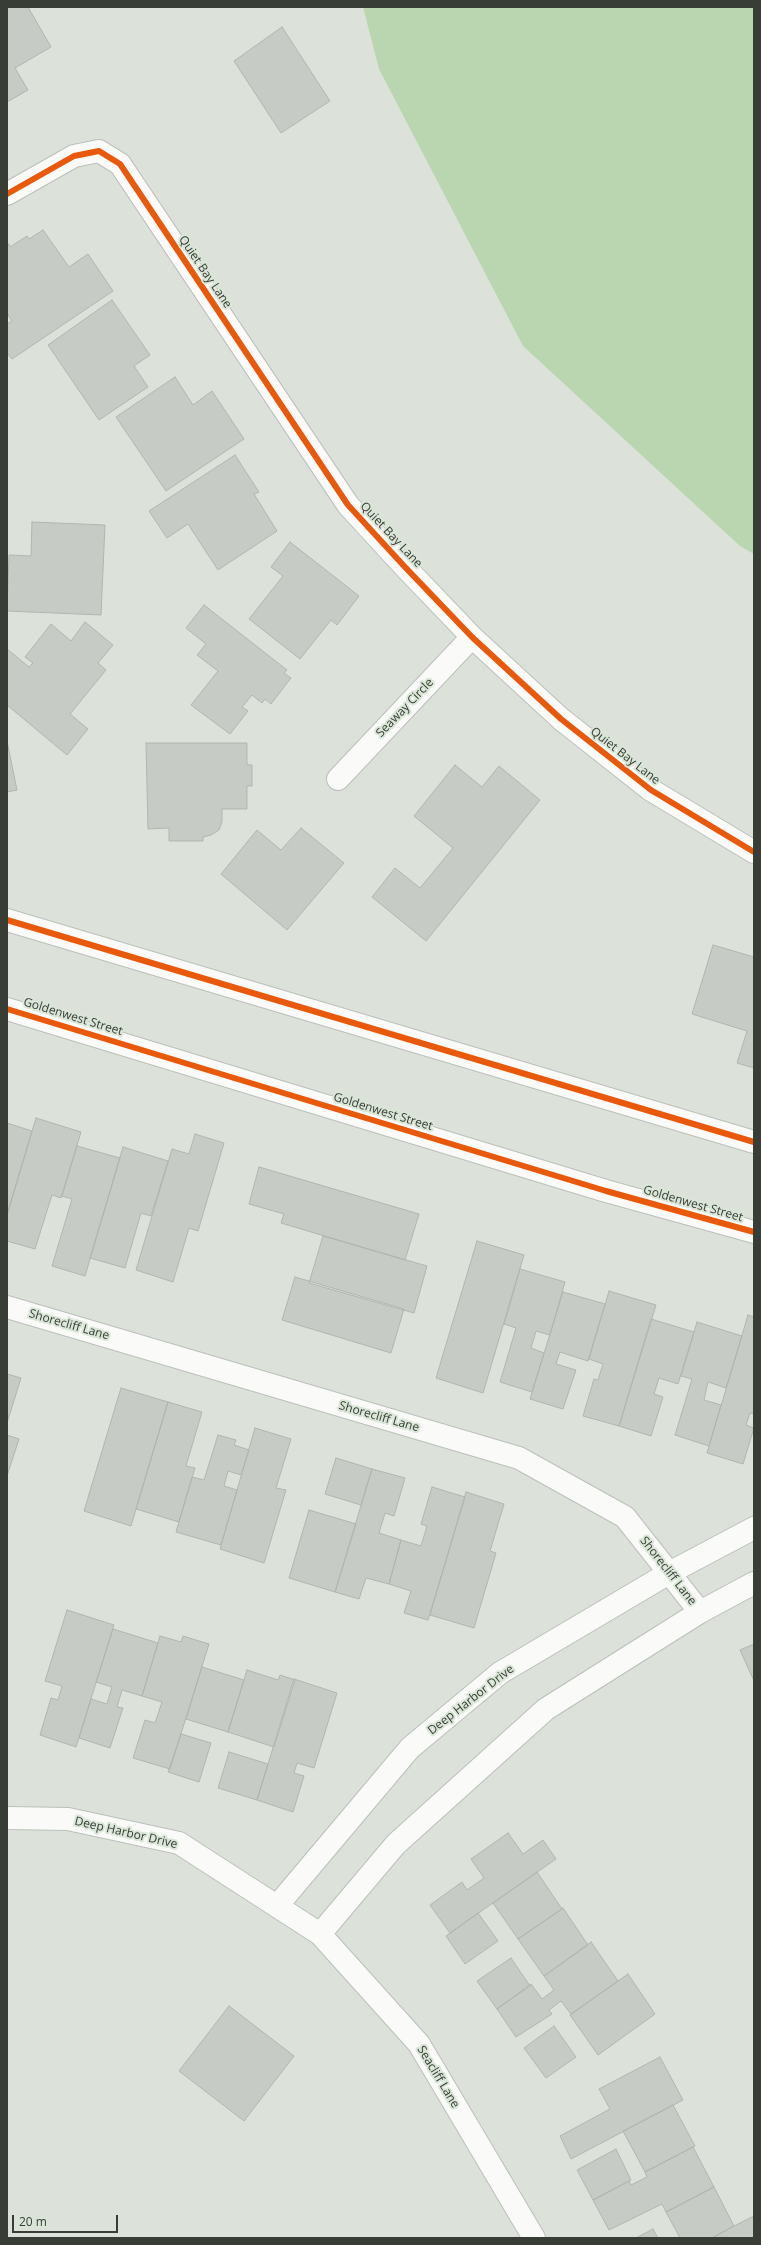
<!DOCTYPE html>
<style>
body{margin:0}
#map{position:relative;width:761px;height:2245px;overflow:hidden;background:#dce2da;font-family:"Open Sans",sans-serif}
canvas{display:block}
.frame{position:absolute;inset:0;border:8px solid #383d36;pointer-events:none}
.scale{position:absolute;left:12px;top:2215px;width:106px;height:18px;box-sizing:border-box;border:2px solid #383d36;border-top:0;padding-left:5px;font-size:12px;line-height:14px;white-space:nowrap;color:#383d36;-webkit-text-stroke:3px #dae6d7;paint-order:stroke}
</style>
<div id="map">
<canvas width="761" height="2245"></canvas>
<div class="frame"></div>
<div class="scale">20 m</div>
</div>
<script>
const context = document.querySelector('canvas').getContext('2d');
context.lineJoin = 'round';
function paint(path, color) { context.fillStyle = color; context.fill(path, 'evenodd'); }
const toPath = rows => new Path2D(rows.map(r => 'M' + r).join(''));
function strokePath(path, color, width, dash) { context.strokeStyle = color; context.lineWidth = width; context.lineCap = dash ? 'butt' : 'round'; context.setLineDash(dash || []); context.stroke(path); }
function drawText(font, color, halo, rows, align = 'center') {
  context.font = font + ' "Open Sans",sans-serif'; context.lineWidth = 4; context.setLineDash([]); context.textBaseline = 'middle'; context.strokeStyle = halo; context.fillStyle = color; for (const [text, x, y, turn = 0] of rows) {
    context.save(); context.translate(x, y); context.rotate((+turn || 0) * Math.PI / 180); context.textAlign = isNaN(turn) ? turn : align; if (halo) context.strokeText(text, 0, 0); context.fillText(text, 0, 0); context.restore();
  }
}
paint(toPath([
 [363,7,754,7,754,554,740,546,523,346,379,69]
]), '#b9d6b1');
const building = toPath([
 [7,7,28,7,51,47,15,68,28,90,7,102,7,7],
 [282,27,330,101,281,133,234,61,282,27],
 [43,230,69,267,88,254,113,291,12,359,7,353,7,324,12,321,7,313,7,245,9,244,10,247,27,236,29,239,43,230],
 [112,300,150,355,134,366,148,387,99,420,48,345,112,300],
 [175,377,193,405,212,391,244,439,166,491,116,417,175,377],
 [235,455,259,492,254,494,277,531,218,570,188,524,167,538,149,511,235,455],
 [32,522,105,525,101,615,7,611,9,555,31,556,32,522],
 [290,542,359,596,337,625,331,620,300,659,249,619,283,576,271,567,290,542],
 [204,605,287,670,284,673,291,678,271,704,265,699,262,703,252,695,242,707,248,711,230,734,191,705,218,671,197,655,206,644,186,628,204,605],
 [85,622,113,645,98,663,106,670,70,714,88,729,67,755,7,705,7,649,29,667,33,663,25,657,51,624,71,641,85,622],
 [7,741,17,790,7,792,7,741],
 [146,743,247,743,247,765,252,765,252,786,247,786,247,809,222,809,222,822,219,830,211,835,203,837,203,841,169,841,169,828,148,829,146,743],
 [455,765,482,787,499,766,540,800,426,941,372,897,395,868,420,888,453,848,414,816,455,765],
 [301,828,344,863,287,930,221,874,257,830,281,850,301,828],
 [713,945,754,957,754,1068,737,1063,747,1031,692,1014,713,945],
 [36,1118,81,1132,61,1198,52,1195,35,1249,7,1241,7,1215,36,1118],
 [7,1123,32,1131,7,1215,7,1123],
 [195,1134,224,1143,198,1231,189,1228,173,1282,136,1270,172,1149,189,1154,195,1134],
 [77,1146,120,1158,85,1276,52,1266,72,1199,62,1196,77,1146],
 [123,1147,168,1161,151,1216,141,1213,125,1268,90,1258,123,1147],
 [259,1167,419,1214,405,1260,281,1223,284,1214,249,1204,259,1167],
 [323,1236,427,1266,414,1313,309,1283,323,1236],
 [477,1241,524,1255,483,1393,436,1378,477,1241],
 [520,1269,565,1282,550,1335,536,1331,531,1348,544,1353,532,1392,500,1382,516,1328,504,1324,520,1269],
 [295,1277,404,1309,391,1353,282,1320,295,1277],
 [609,1291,656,1305,619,1426,583,1416,594,1379,598,1380,603,1364,589,1359,609,1291],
 [563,1292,605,1304,588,1361,560,1352,556,1364,576,1370,563,1409,530,1399,563,1292],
 [748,1315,754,1317,754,1414,750,1413,746,1425,754,1428,743,1464,707,1453,748,1315],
 [651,1319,694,1332,678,1384,659,1378,654,1394,663,1397,651,1436,619,1426,651,1319],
 [697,1322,742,1336,726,1388,708,1382,704,1400,721,1405,709,1446,675,1435,692,1379,681,1376,697,1322],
 [7,1374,21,1378,7,1423,7,1374],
 [121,1388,168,1402,131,1526,84,1511,121,1388],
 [168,1402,202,1412,186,1466,195,1468,179,1522,136,1509,168,1402],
 [255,1428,291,1439,276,1488,286,1490,264,1563,220,1549,255,1428],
 [7,1435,19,1439,7,1476,7,1435],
 [218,1435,236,1440,234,1445,249,1450,241,1475,228,1471,224,1486,237,1490,221,1545,176,1532,192,1477,204,1480,218,1435],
 [336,1458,372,1469,361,1505,325,1494,336,1458],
 [372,1469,405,1478,394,1516,385,1513,379,1533,401,1540,389,1584,366,1578,359,1599,335,1592,372,1469],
 [432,1487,465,1497,428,1620,404,1613,411,1591,389,1584,401,1540,421,1546,427,1526,421,1524,432,1487],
 [466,1492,504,1504,490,1551,496,1553,474,1628,430,1615,466,1492],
 [309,1510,356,1524,335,1592,289,1578,309,1510],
 [67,1610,114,1625,76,1747,40,1735,51,1698,58,1700,62,1686,45,1681,67,1610],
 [113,1629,158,1643,142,1696,122,1690,117,1707,123,1708,110,1748,79,1738,91,1699,107,1704,112,1687,96,1682,113,1629],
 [160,1636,181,1642,183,1636,209,1644,170,1769,133,1758,145,1720,155,1723,162,1702,142,1696,160,1636],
 [754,1644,754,1681,740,1650,754,1644],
 [202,1667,244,1680,228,1732,186,1719,202,1667],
 [247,1670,278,1680,280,1675,295,1680,274,1747,228,1732,247,1670],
 [294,1679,337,1693,314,1768,297,1763,294,1773,304,1776,293,1812,257,1800,294,1679],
 [181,1734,211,1743,199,1782,168,1772,181,1734],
 [229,1752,268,1764,257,1800,218,1788,229,1752],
 [508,1833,523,1854,543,1840,556,1859,450,1933,430,1905,462,1882,467,1890,484,1878,471,1859,508,1833],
 [537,1872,562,1909,518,1939,493,1903,537,1872],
 [563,1908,588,1945,544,1976,518,1939,563,1908],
 [478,1913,498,1941,465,1964,446,1936,478,1913],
 [591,1942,618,1981,571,2014,561,2001,549,2010,552,2014,516,2037,497,2009,531,1984,542,1999,554,1990,544,1976,591,1942],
 [511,1958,530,1986,497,2009,477,1981,511,1958],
 [628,1974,655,2014,598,2055,570,2015,628,1974],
 [229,2006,294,2056,244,2121,179,2071,229,2006],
 [554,2026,576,2057,546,2078,524,2048,554,2026],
 [660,2057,683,2100,571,2159,560,2136,610,2109,599,2089,660,2057],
 [673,2105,695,2146,645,2172,623,2131,673,2105],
 [693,2147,714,2187,666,2212,662,2204,609,2230,593,2200,629,2181,631,2185,647,2177,645,2172,693,2147],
 [616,2149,631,2180,593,2200,577,2170,616,2149],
 [714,2187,734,2226,712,2238,680,2238,666,2212,714,2187],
 [754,2216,754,2238,712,2238,734,2226,754,2216],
 [653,2229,658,2238,636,2238,653,2229]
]);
paint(building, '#c6cbc5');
strokePath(building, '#b1b5af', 1);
const minor = toPath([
 [7,194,74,156,99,151,120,164,348,505,404,566,472,637,561,719,651,790,754,852],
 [338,779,472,637],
 [7,1307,519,1458,625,1517,700,1612],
 [7,1818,68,1819,179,1843,320,1934,419,2044,534,2238],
 [277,1906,410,1748,500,1673,669,1573,754,1528],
 [320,1934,396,1844,546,1709,700,1612,754,1583]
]);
const secondary = toPath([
 [7,920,754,1142],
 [7,1009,606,1191,754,1232]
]);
strokePath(minor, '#bbc0ba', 24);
strokePath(secondary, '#bbc0ba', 24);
strokePath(minor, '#fafbf9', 22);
strokePath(secondary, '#fafbf9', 22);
strokePath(toPath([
 [7,194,74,156,99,151,120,164,348,505,404,566,472,637,561,719,651,790,754,852],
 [7,920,754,1142],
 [7,1009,606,1191,754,1232]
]), '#e8590c', 6);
drawText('12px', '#383d36', '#dae6d7', [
 ["Quiet Bay Lane",205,272,56],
 ["Quiet Bay Lane",391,535,47],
 ["Seaway Circle",405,708,-46],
 ["Quiet Bay Lane",625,756,38],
 ["Goldenwest Street",73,1017,17],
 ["Goldenwest Street",383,1112,17],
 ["Goldenwest Street",693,1204,16],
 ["Shorecliff Lane",69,1325,16],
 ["Shorecliff Lane",379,1417,16],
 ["Shorecliff Lane",668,1571,52],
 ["Deep Harbor Drive",471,1700,-38],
 ["Deep Harbor Drive",126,1833,13],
 ["Seacliff Lane",438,2077,59]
]);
</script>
